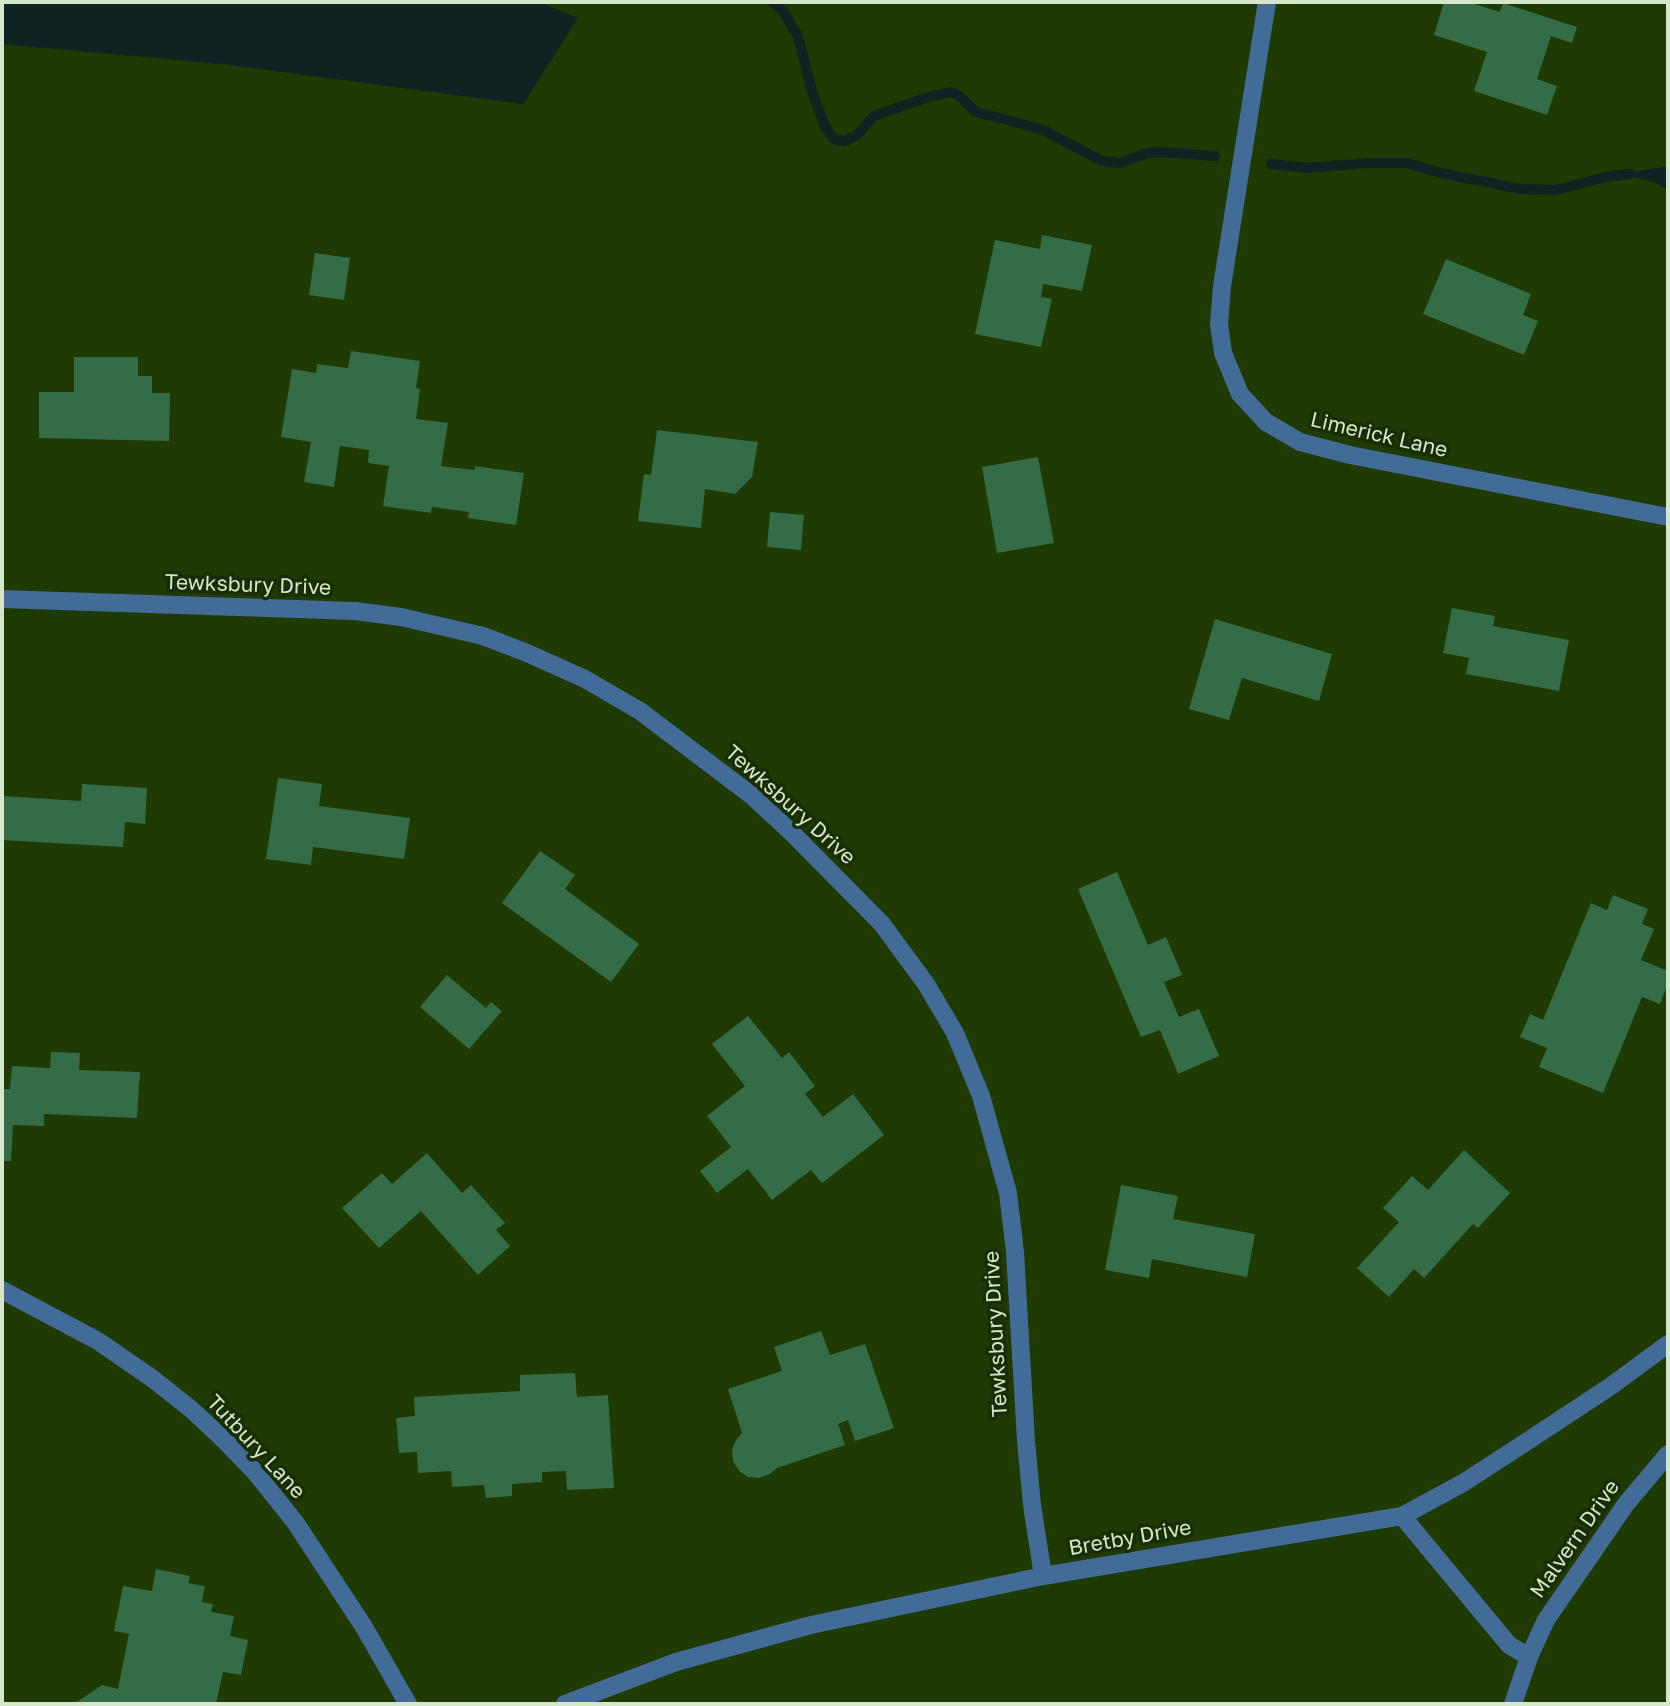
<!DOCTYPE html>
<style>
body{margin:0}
#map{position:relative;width:1670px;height:1706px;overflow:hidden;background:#1f3a02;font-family:"Golos Text",sans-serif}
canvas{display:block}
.frame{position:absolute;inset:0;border:4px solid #d5e6ca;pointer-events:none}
</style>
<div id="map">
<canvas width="1670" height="1706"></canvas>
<div class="frame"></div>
</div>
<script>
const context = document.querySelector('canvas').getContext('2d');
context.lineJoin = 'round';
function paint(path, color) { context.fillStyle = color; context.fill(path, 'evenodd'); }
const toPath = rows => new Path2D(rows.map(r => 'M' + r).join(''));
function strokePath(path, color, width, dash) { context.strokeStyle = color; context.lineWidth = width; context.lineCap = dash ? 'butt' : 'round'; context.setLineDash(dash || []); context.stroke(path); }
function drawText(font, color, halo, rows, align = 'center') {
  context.font = font + ' "Golos Text",sans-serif'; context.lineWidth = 7; context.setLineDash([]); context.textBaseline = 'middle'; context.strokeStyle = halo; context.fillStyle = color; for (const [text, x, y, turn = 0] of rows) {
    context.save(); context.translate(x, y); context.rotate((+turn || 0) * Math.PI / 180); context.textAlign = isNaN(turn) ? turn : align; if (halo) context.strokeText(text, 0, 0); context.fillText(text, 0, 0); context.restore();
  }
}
paint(toPath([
 [2,2,539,2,578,18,523,104,222,64,2,44],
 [1668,166,1668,190,1654,182,1633,177,1629,173]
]), '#0f2322');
strokePath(toPath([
 [772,2,783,11,798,36,812,91,825,127,835,140,845,141,857,135,874,116,925,98,951,92,958,95,976,112,1041,129,1102,161,1120,163,1147,153,1161,152,1215,156],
 [1271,164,1308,168,1368,163,1407,163,1441,173,1521,189,1556,190,1605,177,1630,174]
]), '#0f2322', 10);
paint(toPath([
 [1444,2,1468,2,1500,12,1503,3,1577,27,1572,43,1551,36,1537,79,1557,86,1547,115,1474,91,1487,52,1434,35],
 [1042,235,1092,245,1082,291,1043,284,1041,297,1052,299,1041,347,975,334,995,240,1040,249],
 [315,253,350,258,344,300,309,295],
 [1446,259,1531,294,1523,315,1538,321,1524,355,1423,314],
 [351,351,420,361,416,388,420,389,416,419,448,423,441,466,475,470,475,466,524,473,516,525,468,518,469,512,432,507,431,513,383,506,389,466,368,463,369,450,340,446,334,487,304,482,311,442,281,437,292,369,316,373,317,364,348,368],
 [74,357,138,357,138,376,152,376,152,393,170,393,169,441,39,438,39,392,74,392],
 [657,430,758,442,752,477,735,494,705,489,701,528,638,521,644,474,651,475],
 [1038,457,1054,543,997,553,982,467],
 [770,512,804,515,801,550,767,547],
 [1452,608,1495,616,1493,626,1569,640,1559,691,1466,674,1469,658,1443,653],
 [1215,619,1332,654,1319,701,1242,678,1229,720,1189,709],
 [278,778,322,784,319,806,410,818,404,859,313,847,311,865,266,859],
 [82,784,147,788,145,824,125,822,123,847,2,840,2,796,81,801],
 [540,851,575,875,565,889,639,944,611,982,502,903],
 [1117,872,1148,945,1166,937,1182,975,1164,982,1179,1017,1199,1009,1219,1056,1178,1074,1160,1030,1141,1037,1078,889],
 [1613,895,1648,909,1642,924,1654,929,1641,960,1668,971,1668,983,1660,1004,1642,997,1603,1093,1539,1067,1547,1048,1520,1037,1530,1014,1543,1020,1591,903,1607,910],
 [447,975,486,1008,491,1002,502,1011,469,1049,420,1007],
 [748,1016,782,1058,789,1052,815,1086,805,1094,823,1117,853,1094,884,1135,822,1183,811,1170,772,1200,748,1169,717,1193,700,1171,731,1147,707,1116,745,1086,712,1044],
 [51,1052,80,1053,79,1070,140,1072,137,1118,44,1114,44,1126,13,1125,11,1161,2,1161,2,1089,10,1089,12,1066,50,1068],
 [1464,1150,1510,1193,1478,1228,1473,1224,1424,1278,1414,1269,1389,1297,1357,1268,1399,1222,1383,1208,1412,1176,1428,1190],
 [427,1153,462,1193,471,1185,505,1223,496,1230,510,1246,478,1275,421,1211,379,1248,342,1208,382,1173,392,1184],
 [1121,1185,1178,1196,1173,1219,1255,1234,1247,1277,1152,1259,1149,1278,1105,1270],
 [821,1331,830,1355,865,1344,894,1428,855,1441,848,1420,838,1424,845,1445,777,1468,770,1474,759,1478,748,1477,739,1471,733,1461,732,1450,736,1440,742,1433,728,1389,782,1371,774,1347],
 [575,1373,577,1397,608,1395,614,1488,567,1490,566,1471,542,1472,542,1482,512,1484,512,1496,486,1498,484,1485,452,1487,451,1471,418,1473,417,1452,399,1453,396,1418,415,1416,414,1397,520,1391,520,1375],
 [156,1569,190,1576,188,1583,205,1586,202,1602,213,1604,211,1612,234,1616,230,1636,248,1640,241,1675,223,1672,216,1704,74,1704,102,1685,118,1689,129,1634,114,1631,123,1586,152,1591]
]), '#346c47');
strokePath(toPath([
 [1267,2,1222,286,1219,324,1223,353,1240,394,1266,422,1300,442,1350,455,1668,517],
 [2,599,355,611,401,617,483,636,527,653,585,679,640,711,751,795,793,834,882,924,926,984,955,1033,981,1096,1008,1193,1015,1252,1026,1441,1032,1505,1043,1576],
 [2,1290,98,1341,153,1379,192,1410,224,1440,255,1472,295,1522,364,1627,408,1704],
 [1402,1516,1509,1645,1529,1657],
 [565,1704,676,1662,811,1625,1043,1576,1402,1516,1463,1483,1517,1448,1611,1386,1668,1344],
 [1513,1704,1529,1657,1546,1620,1626,1504,1668,1454]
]), '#436b98', 18);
drawText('21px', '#d5e6ca', '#192e06', [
 ["Limerick Lane",1379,435,13],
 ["Tewksbury Drive",248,585,2],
 ["Tewksbury Drive",790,805,42],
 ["Tewksbury Drive",996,1334,-93],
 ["Tutbury Lane",256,1447,47],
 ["Bretby Drive",1130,1538,-10],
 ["Malvern Drive",1575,1539,-55]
]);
</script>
